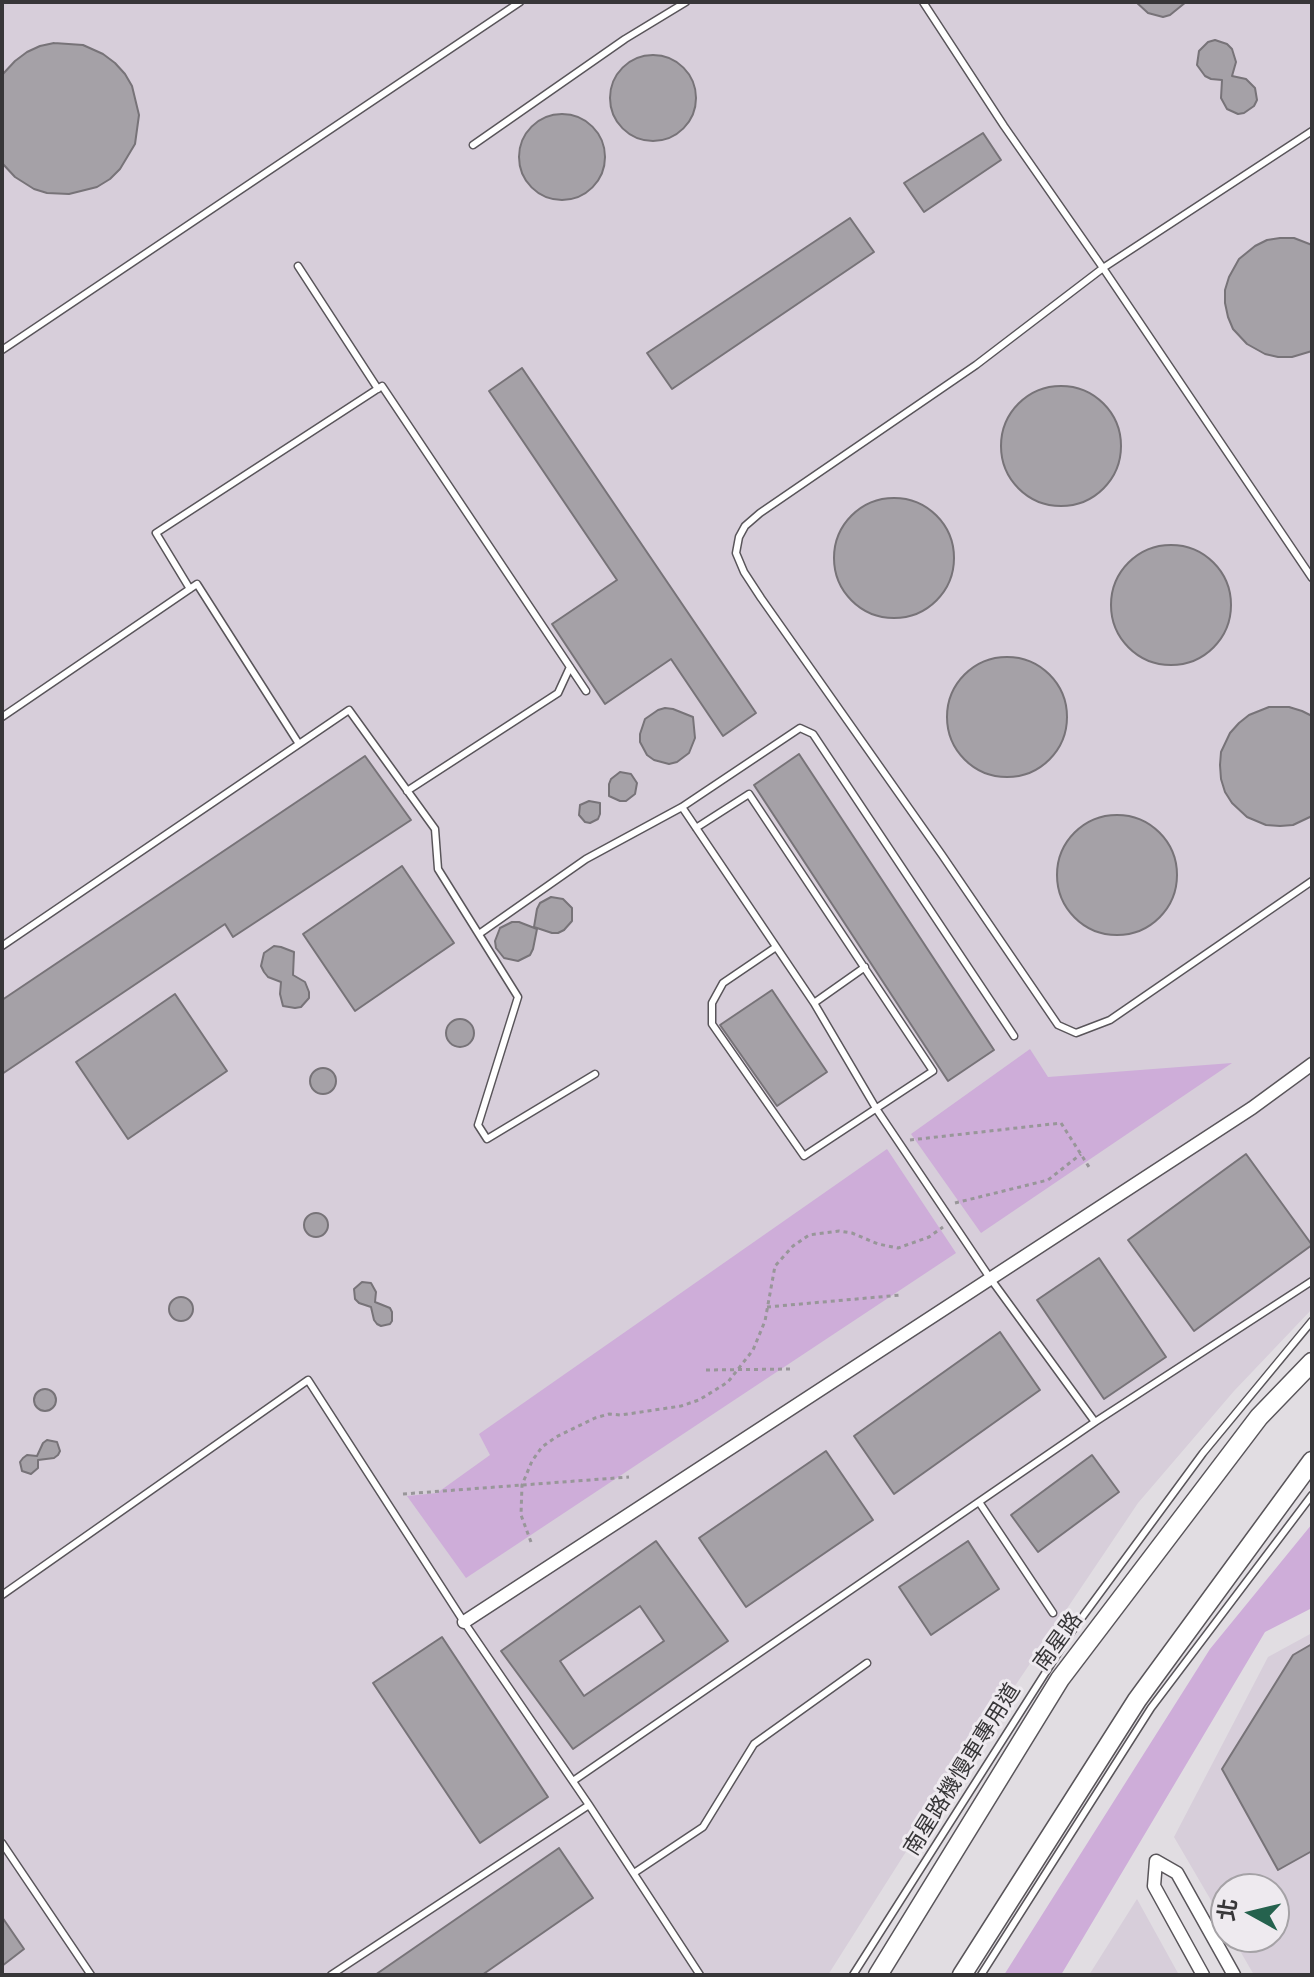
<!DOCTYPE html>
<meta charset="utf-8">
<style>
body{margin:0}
#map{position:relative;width:1314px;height:1977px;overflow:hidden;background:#e1dde2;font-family:"DejaVu Sans","Noto Sans TC",sans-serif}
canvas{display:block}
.frame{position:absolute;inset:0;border:4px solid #373638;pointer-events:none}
.north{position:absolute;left:1210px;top:1873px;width:80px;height:80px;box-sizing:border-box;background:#eeeaef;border:2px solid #a5a2a6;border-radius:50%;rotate:278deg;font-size:22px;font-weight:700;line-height:32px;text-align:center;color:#373638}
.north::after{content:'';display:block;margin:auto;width:28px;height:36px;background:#25624e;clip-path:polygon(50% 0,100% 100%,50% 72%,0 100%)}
</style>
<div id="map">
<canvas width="1314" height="1977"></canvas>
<div class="frame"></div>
<div class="north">北</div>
</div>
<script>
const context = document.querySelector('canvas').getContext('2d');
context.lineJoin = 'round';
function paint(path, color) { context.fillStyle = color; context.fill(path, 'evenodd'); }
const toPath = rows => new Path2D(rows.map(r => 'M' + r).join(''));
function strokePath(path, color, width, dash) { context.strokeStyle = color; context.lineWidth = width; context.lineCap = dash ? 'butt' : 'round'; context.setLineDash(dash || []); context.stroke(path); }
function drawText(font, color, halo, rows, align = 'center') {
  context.font = font + ' "DejaVu Sans","Noto Sans TC",sans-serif'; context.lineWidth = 6; context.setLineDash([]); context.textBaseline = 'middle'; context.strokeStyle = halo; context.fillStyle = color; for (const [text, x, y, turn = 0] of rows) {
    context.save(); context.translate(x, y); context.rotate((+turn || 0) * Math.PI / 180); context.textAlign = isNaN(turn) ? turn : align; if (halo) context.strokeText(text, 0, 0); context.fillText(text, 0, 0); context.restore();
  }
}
paint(toPath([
 [2,2,1312,2,1312,1309,1234,1391,1138,1503,945,1790,828,1975,2,1975],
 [1312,1633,1312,1975,1254,1975,1232,1937,1274,1937,1274,1889,1226,1889,1226,1926,1174,1837,1268,1657],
 [1137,1899,1179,1975,1089,1975]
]), '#d7ceda');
paint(toPath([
 [1030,1049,1048,1077,1232,1063,981,1233,911,1134],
 [887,1149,956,1253,466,1578,407,1496,437,1493,490,1455,479,1434],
 [1312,1524,1312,1608,1265,1632,1061,1975,1004,1975,1210,1649]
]), '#ceadd9');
const building = toPath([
 [1136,2,1186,2,1170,15,1163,17,1148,13,1136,2],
 [1215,40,1227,44,1232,49,1236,62,1232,76,1246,79,1255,88,1257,100,1254,106,1244,113,1238,114,1227,109,1221,98,1222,80,1211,79,1205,76,1197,65,1199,51,1208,42,1215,40],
 [54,43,83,45,103,54,115,63,125,74,132,86,139,115,135,144,120,169,110,179,97,187,69,194,47,193,34,189,15,177,2,163,2,75,15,61,27,52,40,46,54,43],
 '610 98a43 43 0 1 1 86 0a43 43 0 1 1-86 0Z',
 '519 157a43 43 0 1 1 86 0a43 43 0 1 1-86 0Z',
 [983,133,1001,160,924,212,904,183,983,133],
 [850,218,874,252,672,389,647,353,850,218],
 [1280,238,1294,238,1312,245,1312,351,1292,357,1278,357,1265,354,1247,344,1233,329,1228,317,1225,303,1225,290,1229,277,1239,259,1255,246,1267,240,1280,238],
 [522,368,756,713,723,736,671,659,605,704,552,624,617,580,489,391,522,368],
 '1001 446a60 60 0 1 1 120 0a60 60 0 1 1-120 0Z',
 '834 558a60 60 0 1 1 120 0a60 60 0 1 1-120 0Z',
 '1111 605a60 60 0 1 1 120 0a60 60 0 1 1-120 0Z',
 '947 717a60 60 0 1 1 120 0a60 60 0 1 1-120 0Z',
 [1269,707,1289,707,1302,711,1312,716,1312,816,1293,825,1280,826,1266,825,1247,817,1232,803,1225,792,1221,779,1220,765,1221,752,1230,733,1239,723,1249,715,1269,707],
 [665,708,673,709,693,717,695,738,689,753,677,762,669,764,654,760,647,755,640,742,640,734,645,719,658,710,665,708],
 [799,754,994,1050,948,1081,754,785,799,754],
 [365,756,411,820,233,937,225,924,2,1074,2,1000,365,756],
 [620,772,631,774,637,783,635,794,626,801,620,801,609,796,609,784,611,779,620,772],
 [589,801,600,803,600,814,598,819,590,823,585,822,579,815,580,805,589,801],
 '1057 875a60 60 0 1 1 120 0a60 60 0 1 1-120 0Z',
 [402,866,454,943,355,1011,303,934,402,866],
 [551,897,563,899,572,908,572,921,564,930,558,933,552,933,534,927,537,909,540,903,551,897],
 [512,922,519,922,537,929,533,949,530,955,518,961,504,958,496,948,495,941,500,928,512,922],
 [274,946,281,947,294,952,293,975,305,982,309,992,309,998,301,1007,295,1008,283,1006,280,994,281,982,268,977,264,972,261,966,264,953,274,946],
 [772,990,827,1072,777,1106,720,1025,772,990],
 [175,994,227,1071,128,1139,76,1062,175,994],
 '446 1033a14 14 0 1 1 28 0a14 14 0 1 1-28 0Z',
 '310 1081a13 13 0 1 1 26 0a13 13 0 1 1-26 0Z',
 [1246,1154,1312,1245,1194,1331,1128,1240,1246,1154],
 '304 1225a12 12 0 1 1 24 0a12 12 0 1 1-24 0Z',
 [1099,1258,1166,1357,1104,1399,1037,1300,1099,1258],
 [362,1282,371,1283,376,1292,375,1302,390,1308,392,1312,392,1321,390,1324,381,1326,377,1324,374,1320,371,1307,359,1303,355,1299,354,1289,362,1282],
 '169 1309a12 12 0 1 1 24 0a12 12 0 1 1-24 0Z',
 [1000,1332,1040,1390,894,1494,854,1436,1000,1332],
 '34 1400a11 11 0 1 1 22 0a11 11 0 1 1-22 0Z',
 [47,1440,57,1442,60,1451,58,1455,54,1458,38,1460,38,1468,31,1474,22,1471,20,1462,23,1458,27,1455,37,1456,43,1443,47,1440],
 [826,1451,873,1520,746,1607,699,1538,826,1451],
 [1092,1455,1119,1492,1038,1552,1011,1515,1092,1455],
 [656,1541,728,1641,573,1749,501,1651,656,1541],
 [640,1606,664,1641,584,1696,560,1661,640,1606],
 [968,1541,999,1589,931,1635,899,1587,968,1541],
 [442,1637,548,1797,480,1843,373,1683,442,1637],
 [1312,1644,1312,1851,1278,1870,1222,1769,1293,1655,1312,1644],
 [559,1848,593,1898,482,1975,375,1975,559,1848],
 [2,1917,24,1949,2,1966,2,1917]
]);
paint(building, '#a5a1a7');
strokePath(building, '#777378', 2);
const lane = toPath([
 [923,2,1004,126,1103,268,1312,578],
 [1312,131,1103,268,976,365,760,513,745,526,739,537,736,553,744,572,761,598,942,855,1058,1025,1076,1033,1110,1020,1312,881],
 [473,145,625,39,686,2],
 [298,266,378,389],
 [2,350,520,2],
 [190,589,156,533,382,386,586,691],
 [2,717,197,584,299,744],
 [407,791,558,693,570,667],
 [682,807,814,1003,877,1110,990,1278,1095,1422],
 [696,828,749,794,933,1071,804,1156,712,1024,712,1003,723,983,776,947],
 [479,934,586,859,682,807,800,728,813,734,1014,1036],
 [2,946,349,710,435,829,438,869,518,997,478,1125,487,1139,595,1074],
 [814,1003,865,967],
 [979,1502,1053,1613],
 [2,1595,308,1380,464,1622,589,1805,700,1975],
 [573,1781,1095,1422,1312,1281],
 [2,1843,91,1975],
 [634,1873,703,1827,754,1744,867,1663],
 [331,1975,589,1805],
 [853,1975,1072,1631,1203,1453,1312,1321],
 [981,1975,1151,1708,1312,1495]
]);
const street = toPath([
 [464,1622,1252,1108,1312,1064],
 [1203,1975,1154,1886,1156,1861,1177,1873,1234,1975]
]);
const secondary = toPath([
 [878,1975,1060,1679,1259,1417,1312,1362],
 [962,1975,1137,1700,1312,1461]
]);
strokePath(lane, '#59555a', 9);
strokePath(street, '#59555a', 15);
strokePath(secondary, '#59555a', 21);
strokePath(toPath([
 [910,1140,1061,1123,1089,1167],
 [955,1203,1048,1180,1081,1154],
 [767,1307,901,1295],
 [706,1370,791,1369],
 [403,1494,629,1477],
 [531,1542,521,1515,522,1485,532,1461,542,1447,556,1437,595,1418,609,1414,621,1415,681,1406,699,1400,728,1382,753,1350,765,1321,775,1266,793,1246,809,1235,839,1231,852,1233,878,1244,898,1248,929,1237,943,1227]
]), '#989699', 3, [4, 4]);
strokePath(lane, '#fff', 6);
strokePath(street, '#fff', 12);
strokePath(secondary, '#fff', 18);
drawText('22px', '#373638', '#eeeaef', [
 ["南星路",1059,1642,-54],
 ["南星路機慢車專用道",963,1770,-58]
]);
</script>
